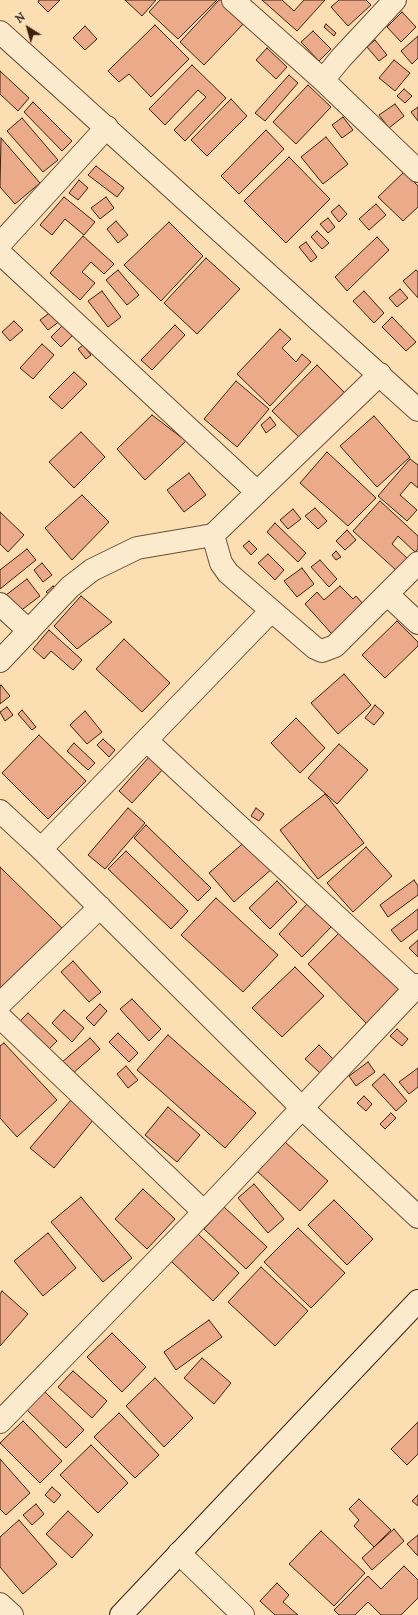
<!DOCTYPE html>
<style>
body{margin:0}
#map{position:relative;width:418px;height:1615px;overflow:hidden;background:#fbdfb2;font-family:"IM FELL DW Pica",serif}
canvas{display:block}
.north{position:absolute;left:8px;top:8px;width:40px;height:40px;-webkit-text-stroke:3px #fceacd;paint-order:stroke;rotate:323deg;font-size:11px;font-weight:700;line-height:16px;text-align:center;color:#3a220e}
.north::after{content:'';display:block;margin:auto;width:14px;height:18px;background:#3a220e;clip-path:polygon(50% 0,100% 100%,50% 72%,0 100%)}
</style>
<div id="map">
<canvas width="418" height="1615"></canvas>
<div class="north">N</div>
</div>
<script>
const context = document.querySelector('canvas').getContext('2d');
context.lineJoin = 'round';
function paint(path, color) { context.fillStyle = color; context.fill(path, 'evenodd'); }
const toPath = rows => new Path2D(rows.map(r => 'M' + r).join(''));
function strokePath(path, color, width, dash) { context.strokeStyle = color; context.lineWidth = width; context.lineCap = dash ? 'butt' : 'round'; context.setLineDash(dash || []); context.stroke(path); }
const building = toPath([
 [39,0,60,0,48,12,38,2,39,0],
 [125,0,156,0,142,16,125,0],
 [160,0,217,0,178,39,149,12,160,0],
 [219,0,222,0,245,22,204,65,180,42,219,0],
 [262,0,282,0,294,11,304,0,325,0,297,31,262,0],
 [339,0,366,0,371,5,348,26,331,7,339,0],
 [402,12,416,27,401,42,387,27,402,12],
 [326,24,336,33,334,36,324,27,326,24],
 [155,25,189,59,151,97,129,74,119,82,108,71,155,25],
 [85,26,97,39,85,50,73,38,85,26],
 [313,31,331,49,319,61,301,42,313,31],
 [418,36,418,58,412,64,401,51,418,36],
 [375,40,387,55,379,61,367,47,375,40],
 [267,48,287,67,276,79,256,60,267,48],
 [394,60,410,73,395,91,379,78,394,60],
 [192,65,226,98,185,141,174,130,206,97,198,90,165,125,149,109,192,65],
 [0,71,29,98,18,111,0,94,0,71],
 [289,75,298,83,265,121,255,113,289,75],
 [308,85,331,107,296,144,273,122,308,85],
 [404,89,412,96,405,103,397,96,404,89],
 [231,99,247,116,207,156,191,140,231,99],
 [33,102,72,141,62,151,24,112,33,102],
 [395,104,404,116,389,128,379,115,395,104],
 [418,107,418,121,411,112,418,107],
 [343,117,353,130,342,138,332,125,343,117],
 [22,118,58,160,43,172,7,131,22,118],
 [266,130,284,149,239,194,221,176,266,130],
 [326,137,348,164,323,184,301,157,326,137],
 [1,138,40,183,15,204,0,187,1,138],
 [289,157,330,199,286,243,244,201,289,157],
 [96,166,124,188,117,197,88,175,96,166],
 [404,172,418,186,418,207,403,221,378,197,404,172],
 [79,180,88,188,78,200,69,193,79,180],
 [64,197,95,222,84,235,65,219,52,235,40,225,64,197],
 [106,197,114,208,100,219,91,208,106,197],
 [376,204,386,215,369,230,359,219,376,204],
 [339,205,347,214,339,222,331,212,339,205],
 [328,218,335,227,328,233,320,224,328,218],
 [116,221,128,235,118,243,107,229,116,221],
 [169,222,203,256,161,301,124,265,169,222],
 [317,231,329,243,322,249,311,237,317,231],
 [83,236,114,264,104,274,91,262,82,272,95,283,80,300,50,273,83,236],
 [377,237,389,250,347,291,335,277,377,237],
 [306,242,317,257,311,262,299,247,306,242],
 [206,258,240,289,197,334,164,303,206,258],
 [118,270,139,295,127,305,106,280,118,270],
 [416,270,418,272,418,298,403,281,416,270],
 [400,289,408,298,397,307,389,298,400,289],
 [102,291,121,317,108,327,88,301,102,291],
 [364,291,384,313,374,323,353,301,364,291],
 [52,311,60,321,48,330,40,320,52,311],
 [392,317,416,342,406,351,382,327,392,317],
 [14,321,23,330,10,341,2,332,14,321],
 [64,324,74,334,61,347,51,337,64,324],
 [175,325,185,335,152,370,141,360,175,325],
 [280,329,291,339,282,348,296,362,302,354,311,362,270,406,237,374,280,329],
 [42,344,54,355,33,379,20,368,42,344],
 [83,345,91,355,86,359,78,349,83,345],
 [317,365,349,397,304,442,272,411,317,365],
 [74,372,87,384,62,409,49,397,74,372],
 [236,381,269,409,237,447,204,419,236,381],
 [152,415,186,441,145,480,117,449,152,415],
 [374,416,410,457,377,487,340,446,374,416],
 [270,417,276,425,266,433,261,425,270,417],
 [81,432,105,457,74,488,49,462,81,432],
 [327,452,376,498,348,526,300,483,327,452],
 [410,459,418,465,418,488,411,482,400,495,417,510,407,521,378,496,410,459],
 [189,473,206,495,184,512,167,490,189,473],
 [82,495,109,522,72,560,45,528,82,495],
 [380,501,418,536,418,549,415,552,398,536,392,544,408,559,397,571,353,531,380,501],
 [315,508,327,521,318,529,305,516,315,508],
 [293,509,301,519,288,529,280,520,293,509],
 [0,512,24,535,8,552,0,544,0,512],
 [275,523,306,553,298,562,267,532,275,523],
 [347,530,356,540,345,550,336,541,347,530],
 [249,541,257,549,251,555,243,546,249,541],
 [27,549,36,560,0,589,0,570,27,549],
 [336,551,341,557,336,560,332,555,336,551],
 [268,554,284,570,275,580,258,563,268,554],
 [320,560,337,579,329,587,311,567,320,560],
 [42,563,52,575,43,582,34,570,42,563],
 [302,568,314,584,297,597,284,581,302,568],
 [27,579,40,596,19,612,6,595,27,579],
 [53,586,57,590,50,595,46,592,53,586],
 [340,586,353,599,356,596,364,605,332,634,305,604,317,592,324,600,340,586],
 [81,596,112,622,77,649,54,626,81,596],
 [397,621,418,642,418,646,385,678,362,655,397,621],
 [49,630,82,660,73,670,51,651,44,659,33,649,49,630],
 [124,639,170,683,142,712,96,669,124,639],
 [344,674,371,705,338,734,311,703,344,674],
 [1,685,10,696,0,704,0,686,1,685],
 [375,705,384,713,374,725,365,718,375,705],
 [7,707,13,715,5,721,0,712,7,707],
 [22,710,36,727,32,730,18,714,22,710],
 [85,711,102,732,87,744,70,725,85,711],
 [296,718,325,748,300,773,271,743,296,718],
 [39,735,86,781,48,819,2,773,39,735],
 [103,739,115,750,109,757,97,745,103,739],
 [74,743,95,763,88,770,67,751,74,743],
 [339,744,368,770,337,804,308,778,339,744],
 [150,756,164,768,132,803,119,791,150,756],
 [325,794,364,843,318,879,280,830,325,794],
 [128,808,145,823,105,869,88,855,128,808],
 [256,808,264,814,259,821,251,816,256,808],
 [146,825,211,888,198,901,134,838,146,825],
 [248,839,273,868,234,902,209,873,248,839],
 [366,847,392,876,353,912,327,883,366,847],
 [126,851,188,911,171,929,108,869,126,851],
 [0,867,62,928,0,989,0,867],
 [414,880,418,886,418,895,388,917,380,905,414,880],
 [277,881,297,902,270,929,249,908,277,881],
 [216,898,278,955,243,992,181,935,216,898],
 [309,902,333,925,302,957,279,934,309,902],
 [418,909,418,929,401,942,391,930,418,909],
 [343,929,402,990,367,1024,308,964,343,929],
 [418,940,418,957,409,948,418,940],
 [73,961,101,992,89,1002,61,972,73,961],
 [295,967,324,996,282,1037,252,1008,295,967],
 [132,999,161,1029,149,1041,120,1009,132,999],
 [100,1004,107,1011,94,1026,86,1018,100,1004],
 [64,1010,84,1028,72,1042,52,1023,64,1010],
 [28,1013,57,1041,44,1054,15,1026,28,1013],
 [397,1029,408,1039,402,1046,390,1036,397,1029],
 [118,1033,138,1053,129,1062,109,1042,118,1033],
 [168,1035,256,1113,225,1148,137,1070,168,1035],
 [90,1038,100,1049,71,1075,61,1063,90,1038],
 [4,1043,57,1100,17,1137,0,1118,0,1046,4,1043],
 [319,1045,334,1060,320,1073,305,1059,319,1045],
 [368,1062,375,1072,356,1086,349,1076,368,1062],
 [126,1066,138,1080,128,1088,117,1074,126,1066],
 [418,1068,418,1087,409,1094,399,1082,418,1068],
 [384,1074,407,1101,396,1111,372,1085,384,1074],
 [364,1096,372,1104,366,1111,357,1103,364,1096],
 [71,1100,94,1119,54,1168,30,1148,71,1100],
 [168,1107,200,1135,177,1162,145,1135,168,1107],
 [391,1113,396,1118,385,1129,380,1124,391,1113],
 [284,1141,328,1181,300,1211,257,1171,284,1141],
 [254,1184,284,1219,268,1233,238,1198,254,1184],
 [143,1189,175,1219,147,1249,115,1219,143,1189],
 [81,1197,132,1258,103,1282,51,1222,81,1197],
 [334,1200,373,1239,347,1265,308,1225,334,1200],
 [224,1207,267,1247,246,1269,204,1229,224,1207],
 [298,1228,345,1273,311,1308,264,1262,298,1228],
 [48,1233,76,1268,43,1296,14,1261,48,1233],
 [197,1233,239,1273,213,1301,171,1261,197,1233],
 [261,1267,308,1311,275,1346,228,1302,261,1267],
 [2,1291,28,1314,0,1346,0,1294,2,1291],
 [209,1320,222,1337,176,1370,164,1352,209,1320],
 [112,1333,146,1367,122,1392,87,1357,112,1333],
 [202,1358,231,1383,214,1404,184,1378,202,1358],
 [73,1371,107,1401,92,1418,58,1387,73,1371],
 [155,1378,193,1418,164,1447,126,1406,155,1378],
 [45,1392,84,1430,66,1448,27,1410,45,1392],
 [119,1413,159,1455,135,1478,94,1437,119,1413],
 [23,1421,62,1461,40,1483,0,1443,23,1421],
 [418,1422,418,1454,407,1465,391,1449,418,1422],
 [91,1445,128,1483,98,1513,60,1475,91,1445],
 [0,1459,30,1493,6,1515,0,1509,0,1459],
 [52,1487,61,1495,54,1503,45,1495,52,1487],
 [418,1495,418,1506,412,1501,418,1495],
 [359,1499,391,1530,374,1547,354,1526,359,1520,349,1509,359,1499],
 [36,1504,44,1514,32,1525,23,1515,36,1504],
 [68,1511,93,1535,72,1558,46,1534,68,1511],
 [19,1520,57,1564,23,1594,0,1567,0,1537,19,1520],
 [394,1529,404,1541,372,1570,362,1558,394,1529],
 [321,1531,365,1573,334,1606,289,1564,321,1531],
 [418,1535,418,1556,407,1544,418,1535],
 [404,1566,418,1580,418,1598,401,1615,381,1615,368,1602,355,1615,339,1615,334,1610,368,1576,381,1589,404,1566],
 [277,1583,289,1595,283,1602,298,1615,275,1615,260,1601,277,1583]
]);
paint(building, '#ebaa8a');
strokePath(building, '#3a220e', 1);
const street = toPath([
 [233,0,323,80,341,58,395,0],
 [0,32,418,410],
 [323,80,418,171],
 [0,244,107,127],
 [0,253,257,492],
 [213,535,221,563,228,573,315,648,322,651,335,646,418,563],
 [387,594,418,623],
 [0,604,29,631],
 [0,661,70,587,92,570,137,548,213,535,380,374],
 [147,741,415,989],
 [0,811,41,849,303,1109,418,1217],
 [41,849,271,611],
 [0,1004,100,907],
 [0,1017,204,1212],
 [0,1422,204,1212,418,985],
 [179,1553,243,1615],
 [0,1604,12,1615]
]);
const secondary = toPath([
 [121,1615,418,1301]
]);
strokePath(street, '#6a5137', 24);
strokePath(secondary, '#3a220e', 24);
strokePath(street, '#fceacd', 22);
strokePath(secondary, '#fceacd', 22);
</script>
